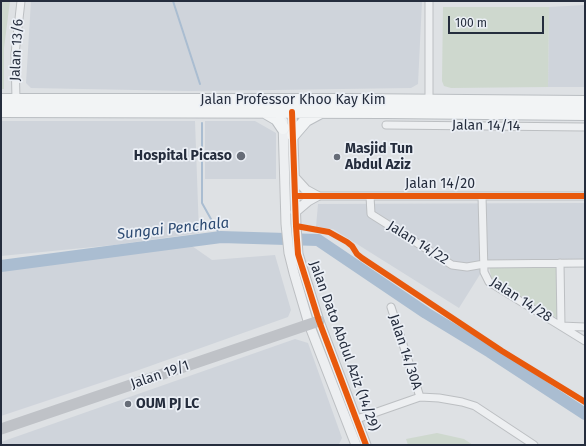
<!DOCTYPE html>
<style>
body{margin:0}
#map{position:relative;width:586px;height:446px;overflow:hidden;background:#dee1e4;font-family:"Fira Sans",sans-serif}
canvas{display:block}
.frame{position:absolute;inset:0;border:2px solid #252d3d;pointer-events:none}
.scale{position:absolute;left:448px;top:16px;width:96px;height:18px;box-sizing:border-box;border:2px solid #252d3d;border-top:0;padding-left:5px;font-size:12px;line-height:14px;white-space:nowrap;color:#252d3d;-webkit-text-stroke:3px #ebeff5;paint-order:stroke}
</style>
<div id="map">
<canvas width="586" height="446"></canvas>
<div class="frame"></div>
<div class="scale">100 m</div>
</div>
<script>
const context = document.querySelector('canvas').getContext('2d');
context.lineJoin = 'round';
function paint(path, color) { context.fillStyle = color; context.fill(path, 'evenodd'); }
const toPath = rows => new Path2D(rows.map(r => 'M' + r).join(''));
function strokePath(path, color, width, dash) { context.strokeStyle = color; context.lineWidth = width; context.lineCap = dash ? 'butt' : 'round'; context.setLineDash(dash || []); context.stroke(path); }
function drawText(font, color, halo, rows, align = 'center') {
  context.font = font + ' "Fira Sans",sans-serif'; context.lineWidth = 3.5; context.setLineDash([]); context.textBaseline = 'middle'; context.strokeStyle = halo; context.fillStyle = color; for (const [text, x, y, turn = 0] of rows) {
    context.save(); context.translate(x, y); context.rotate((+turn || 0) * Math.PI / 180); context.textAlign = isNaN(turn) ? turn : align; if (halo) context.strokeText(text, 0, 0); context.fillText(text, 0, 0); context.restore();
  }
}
paint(toPath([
 [31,1,422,1,418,84,411,88,273,90,188,91,31,88,26,83],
 [585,5,585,87,548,87,549,7],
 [1,121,195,121,199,233,114,245,1,256],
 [205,121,255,121,276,133,276,179,205,179],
 [585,203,585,259,489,260,459,308,333,229,316,227,318,204],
 [192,246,212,260,275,255,291,310,288,317,136,371,1,416,1,270],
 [295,339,308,343,342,438,339,444,1,445,1,442]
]), '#cfd4db');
paint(toPath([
 [1,1,10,1,4,48,4,89,1,89],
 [443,7,549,7,548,87,451,88,444,86,442,81],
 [489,266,557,266,557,318,492,281],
 [437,433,464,439,473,445,408,445,406,439]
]), '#ced8ce');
strokePath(toPath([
 [173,1,200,84],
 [202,123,202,203,221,237]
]), '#aabdd1', 2);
strokePath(toPath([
 [1,266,221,237,318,240,426,313,490,352,585,414]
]), '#aabdd1', 12);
const minor = toPath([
 [16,100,15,54,21,1],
 [429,103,429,1],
 [386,125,585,127],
 [295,196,585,196],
 [370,196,371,214,452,265,467,267,484,264,585,263],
 [482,196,484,272,489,282,585,341],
 [560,263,561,326,585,327],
 [391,307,420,397],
 [357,419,420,397,439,398,462,402,475,406,534,445]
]);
const tertiary = toPath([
 [292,112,296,226,298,254,319,321,366,445],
 [283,121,286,224,289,253,294,273,309,324,356,445],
 [295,178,306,190,317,196],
 [295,212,308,201,317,196]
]);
const primary = toPath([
 [1,100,349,100,585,102],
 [1,111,386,112,585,114],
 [265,112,277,119,283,128],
 [293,135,306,120,319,113]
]);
strokePath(minor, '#bcbfc2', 9);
strokePath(tertiary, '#bcbfc2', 11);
strokePath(primary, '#babec2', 14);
strokePath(minor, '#edeff1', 7);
strokePath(tertiary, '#edeff1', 9);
strokePath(toPath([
 [1,429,319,321]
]), '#bfc2c7', 11);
strokePath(primary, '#f2f4f5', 12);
strokePath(toPath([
 [292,112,296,226,298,254,319,321,366,445],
 [295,196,585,196],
 [296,226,329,232,347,242,352,246,357,254,362,258,502,351,585,402]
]), '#e8590c', 6);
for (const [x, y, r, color] of [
 [241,156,5,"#666c77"],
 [337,157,4,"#666c77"],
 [128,404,4,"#666c77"]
]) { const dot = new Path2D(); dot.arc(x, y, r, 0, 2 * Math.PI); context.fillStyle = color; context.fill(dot); strokePath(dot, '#ebeff5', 1.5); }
drawText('14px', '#252d3d', '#ebeff5', [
 ["Jalan 13/6",17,50,-87],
 ["Jalan Professor Khoo Kay Kim",293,100],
 ["Jalan 14/14",486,126,1],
 ["Jalan 14/20",440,184],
 ["Jalan 14/22",418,243,32],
 ["Jalan 14/28",521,300,33],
 ["Jalan Dato Abdul Aziz (14/29)",344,346,70],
 ["Jalan 14/30A",405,352,72],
 ["Jalan 19/1",160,375,-19]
]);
drawText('bold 14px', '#252d3d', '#ebeff5', [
 ["Masjid Tun",345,149],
 ["Abdul Aziz",345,165],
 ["Hospital Picaso",232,156,"right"],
 ["OUM PJ LC",136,404]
], 'left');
drawText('italic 15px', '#2d4b73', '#ebeff5', [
 ["Sungai Penchala",173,229,-6]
]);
</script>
